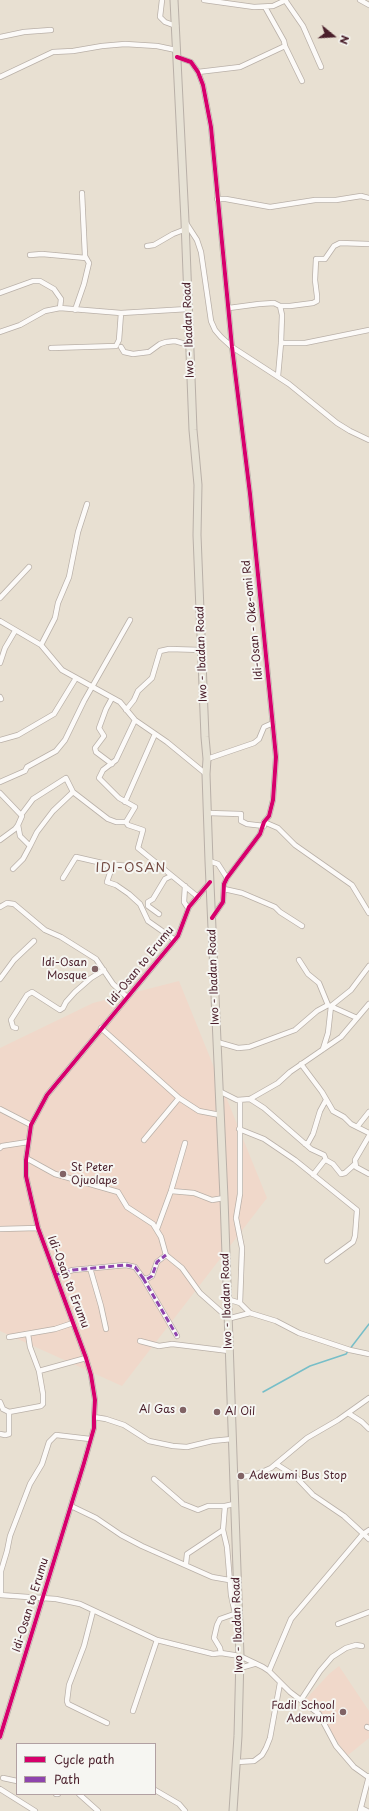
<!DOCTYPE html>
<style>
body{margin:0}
#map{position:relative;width:369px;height:1811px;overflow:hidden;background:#e8e0d2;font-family:"Playpen Sans",sans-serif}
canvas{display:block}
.legend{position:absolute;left:16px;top:1743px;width:140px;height:52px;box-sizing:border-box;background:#f6f6f2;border:1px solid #b1a0a2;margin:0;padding:5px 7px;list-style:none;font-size:12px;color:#4a1f2b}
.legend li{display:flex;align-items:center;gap:8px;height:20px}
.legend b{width:20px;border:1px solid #b1a0a2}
.north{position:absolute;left:313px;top:16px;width:40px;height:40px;-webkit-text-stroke:3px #f6f6f2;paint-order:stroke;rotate:108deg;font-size:11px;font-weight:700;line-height:16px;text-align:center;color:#4a1f2b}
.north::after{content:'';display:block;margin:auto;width:14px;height:18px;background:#4a1f2b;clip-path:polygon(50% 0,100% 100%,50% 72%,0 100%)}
</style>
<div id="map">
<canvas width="369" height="1811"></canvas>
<ul class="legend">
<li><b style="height:5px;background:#d6006c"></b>Cycle path</li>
<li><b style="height:5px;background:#8e44ad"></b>Path</li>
</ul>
<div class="north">N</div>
</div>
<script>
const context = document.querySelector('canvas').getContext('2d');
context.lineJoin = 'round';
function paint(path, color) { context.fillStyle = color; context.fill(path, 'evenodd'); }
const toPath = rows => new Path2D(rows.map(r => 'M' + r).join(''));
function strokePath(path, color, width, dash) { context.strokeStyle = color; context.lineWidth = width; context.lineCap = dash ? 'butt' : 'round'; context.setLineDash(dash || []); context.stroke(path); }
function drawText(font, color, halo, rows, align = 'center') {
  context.font = font + ' "Playpen Sans",sans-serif'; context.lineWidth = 4; context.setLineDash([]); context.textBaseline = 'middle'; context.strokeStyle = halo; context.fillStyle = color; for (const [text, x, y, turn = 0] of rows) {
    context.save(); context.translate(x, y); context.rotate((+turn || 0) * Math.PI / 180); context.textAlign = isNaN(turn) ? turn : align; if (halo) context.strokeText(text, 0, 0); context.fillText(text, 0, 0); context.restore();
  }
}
paint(toPath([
 [179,981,267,1198,122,1386,0,1331,0,1048,93,1003],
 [339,1666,369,1711,369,1738,347,1756,319,1714,306,1699,329,1674]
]), '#f0d8ca');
strokePath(toPath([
 [263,1392,310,1366,346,1354,369,1324]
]), '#77bec8', 1.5);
const street = toPath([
 [162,0,160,17,165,22,176,26],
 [204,0,254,7,273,6,286,0],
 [285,0,303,26,321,67],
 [360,0,369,5],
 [0,37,24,32,51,30],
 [285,46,302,81],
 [177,57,191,62,198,72,203,85,211,127,232,347,250,494,276,757,273,800,269,816,264,822,260,834,227,878,224,884,223,902,212,918],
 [198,72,240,67,285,46,284,41,265,7],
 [0,77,53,52,73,51,102,46,125,44,157,46,176,50],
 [217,199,226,199,270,207,315,200,336,200,361,196,369,198],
 [186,223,197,240,201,252,211,321,215,330,221,337,232,347,289,384,337,423,350,431,369,440],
 [147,246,154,245,173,234,186,229],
 [30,255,42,254,86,258],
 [0,293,33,281,40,281,54,289,61,299,60,308],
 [229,308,259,304,274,303,280,306,290,306,313,303,317,301,317,296,315,280,316,259,325,259,334,246,340,243,369,244],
 [75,310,84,284,89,263,85,256,82,193],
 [0,332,20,325,45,311,60,308,121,313,188,309],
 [281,343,305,343,369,330],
 [121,347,124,352,133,354,149,352,160,344,166,342,175,341,189,345],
 [51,348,116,346,119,340,121,313],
 [278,376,281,343,282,315,280,306],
 [0,598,29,567],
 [0,621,41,645,62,670,120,702,135,720,167,742,206,774],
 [41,645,55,618,58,603,69,577,78,532,87,504],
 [0,663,5,648,15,631],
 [0,697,1,699],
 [126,710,134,700,138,691,152,678,160,651,169,649,202,650],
 [0,740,18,735,54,714,76,678],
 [207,759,254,743,259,739,264,727,273,723],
 [112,764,96,752,95,748,104,736,99,728,106,709,112,698],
 [0,782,25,771,27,767,56,751,65,740,84,701,130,620],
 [0,793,22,816,18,825,20,836,30,846,23,859,13,869],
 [125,802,155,734],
 [208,813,241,814,241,821,247,824,264,826],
 [21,815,33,799,66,778,73,792],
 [126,822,135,807,119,798,99,778,103,770,116,760,135,720],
 [264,822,278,828,295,845,352,885,369,913],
 [0,840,15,829,18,825],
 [30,846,37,832,53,811,73,792,108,819,116,822,126,822,128,825,143,830,138,848,198,897],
 [209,861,218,864,227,878],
 [129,866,117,865,111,870,107,882,116,885,129,894,140,904,148,921,175,940],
 [63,878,76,857,102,863,113,869],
 [185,886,184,902,188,908],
 [224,889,242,893,275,907,280,912,302,926],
 [0,907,7,903,14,904,45,930,61,937,96,959,113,984,127,997],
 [159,914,148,906,148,902,153,899,165,879,171,876],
 [299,960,308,974,319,983,328,1005],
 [0,979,14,960,34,941],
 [16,1028,13,1027,11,1020,27,995,32,992,60,1010,63,1008,66,1002,75,992,91,978,104,970],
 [101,1028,179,1098,199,1111,220,1115],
 [217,1042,238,1048,249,1047,295,1030,317,1011,328,1005,357,1018],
 [323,1049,328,1033,331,1006,351,990,369,966],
 [301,1064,322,1092,333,1111,344,1117,351,1124,369,1133],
 [219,1091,237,1100,250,1099,278,1083,290,1072,341,1037,369,1004],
 [250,1099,264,1108,311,1149,324,1155,326,1160,333,1164,341,1174,345,1173,355,1164],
 [0,1109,31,1125],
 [357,1127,369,1112],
 [239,1129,264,1139,295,1160,357,1210,355,1236,353,1242,327,1261],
 [369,1136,355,1160,356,1167,369,1174],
 [144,1140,179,1098],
 [305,1144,308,1143,313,1134,320,1111,326,1100],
 [0,1148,2,1146,28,1142],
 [26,1158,55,1174,118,1192,127,1207,153,1224,161,1237,166,1255,182,1268,200,1293,227,1317],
 [313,1175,324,1161,326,1160],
 [171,1191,194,1193,212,1200,224,1198],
 [0,1229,38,1228],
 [157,1229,171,1191,185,1143],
 [90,1268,101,1306,106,1329],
 [55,1275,73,1270,126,1265,135,1267,143,1278,147,1279,152,1276,157,1262,166,1255],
 [143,1278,177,1336],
 [227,1299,240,1303,250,1313],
 [240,1303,242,1248,236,1218,240,1194,240,1101],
 [227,1319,250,1313,276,1321,299,1333,350,1350,369,1354],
 [9,1337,55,1329,73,1323],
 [140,1341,159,1346,172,1344,229,1351],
 [39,1371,86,1358],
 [0,1402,3,1409,9,1412,41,1406,43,1404,43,1394,39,1371,30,1347,28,1334],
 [348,1413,362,1422,369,1429],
 [94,1417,106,1419,124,1425,149,1441,173,1446,187,1447,212,1441,232,1439],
 [0,1434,5,1435,9,1434,9,1412],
 [276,1464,295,1476,313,1495,344,1516,369,1539],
 [234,1478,255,1475,271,1468,307,1438,338,1420,369,1398],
 [154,1479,183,1504,198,1510,208,1506,225,1506,234,1504],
 [71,1506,96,1518,121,1535,142,1546,212,1577,229,1580],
 [225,1506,223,1530,227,1547,231,1595,235,1613],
 [186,1564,187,1554,223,1530],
 [0,1595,56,1599,80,1604,157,1640,213,1654,221,1653,240,1656,263,1667,269,1671,290,1692,319,1714,336,1746,354,1767,368,1777],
 [1,1595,1,1571,7,1551,10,1536,30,1484,42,1464,49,1442,56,1435,90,1439],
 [93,1611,84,1646,69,1685,67,1701,68,1704,107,1723],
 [338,1624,369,1612],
 [221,1653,220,1648,214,1638,217,1625,220,1619,237,1613],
 [240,1668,254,1664],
 [269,1671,291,1619,363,1534,369,1530],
 [301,1700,320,1671,332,1657,346,1648,356,1645,362,1646],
 [133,1711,157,1640],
 [367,1727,369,1728],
 [0,1737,84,1463,94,1428,94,1417,95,1400,91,1375,86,1358,38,1228,31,1198,26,1176,26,1160,31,1125,47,1095,178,936,189,907,210,882],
 [237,1762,254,1761,262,1755,266,1748,270,1738,280,1683],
 [3,1778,17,1781],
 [0,1789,35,1811],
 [155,1790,179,1804,185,1811],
 [56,1794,58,1794],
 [79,1794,98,1811],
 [361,1808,367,1811],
 [360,1811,369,1776]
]);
const primary = toPath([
 [174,0,185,221,193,430,198,485,197,535,205,737,207,759,206,774,209,861,224,1198,240,1656,238,1736,233,1811]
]);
strokePath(street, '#b9b0a8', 6);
strokePath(primary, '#b9b0a8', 9);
strokePath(street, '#fcfaf8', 4.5);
strokePath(primary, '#e6e1d4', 7);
strokePath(toPath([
 [55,1275,73,1270,126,1265,135,1267,143,1278,147,1279,152,1276,157,1262,166,1255],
 [143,1278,177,1336]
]), '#8e44ad', 3, [6, 3]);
strokePath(toPath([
 [177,57,191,62,198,72,203,85,211,127,232,347,250,494,276,757,273,800,269,816,264,822,260,834,227,878,224,884,223,902,212,918],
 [0,1737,84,1463,94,1428,94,1417,95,1400,91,1375,86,1358,38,1228,31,1198,26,1176,26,1160,31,1125,47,1095,178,936,189,907,210,882]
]), '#d6006c', 4);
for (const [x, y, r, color] of [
 [95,969,4,"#816365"],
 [63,1174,4,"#816365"],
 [183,1410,4,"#816365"],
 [217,1412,4,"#816365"],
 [241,1476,4,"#816365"],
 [343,1712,4,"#816365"]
]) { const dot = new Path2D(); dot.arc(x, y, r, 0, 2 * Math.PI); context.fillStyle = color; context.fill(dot); strokePath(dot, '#f6f6f2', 1.5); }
drawText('11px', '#4a1f2b', '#f6f6f2', [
 ["Iwo - Ibadan Road",189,330,-92],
 ["Idi-Osan - Oke-omi Rd",253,620,-96],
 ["Iwo - Ibadan Road",202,654,-92],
 ["Idi-Osan to Erumu",141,966,-51],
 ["Iwo - Ibadan Road",214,977,-92],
 ["Idi-Osan to Erumu",68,1282,69],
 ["Iwo - Ibadan Road",227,1301,-92],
 ["Idi-Osan to Erumu",31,1605,-73],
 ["Iwo - Ibadan Road",238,1625,-92]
]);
drawText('11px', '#4a1f2b', '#f6f6f2', [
 ["Idi-Osan",87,963],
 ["Mosque",87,976],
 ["St Peter",71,1168,"left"],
 ["Ojuolape",71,1181,"left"],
 ["Al Gas",175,1410],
 ["Al Oil",225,1412,"left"],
 ["Adewumi Bus Stop",249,1476,"left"],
 ["Fadil School",335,1706],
 ["Adewumi",335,1719]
], 'right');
context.letterSpacing = '1px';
drawText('13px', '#744b43', '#f6f6f2', [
 ["IDI-OSAN",131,868]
]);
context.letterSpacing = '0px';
</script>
